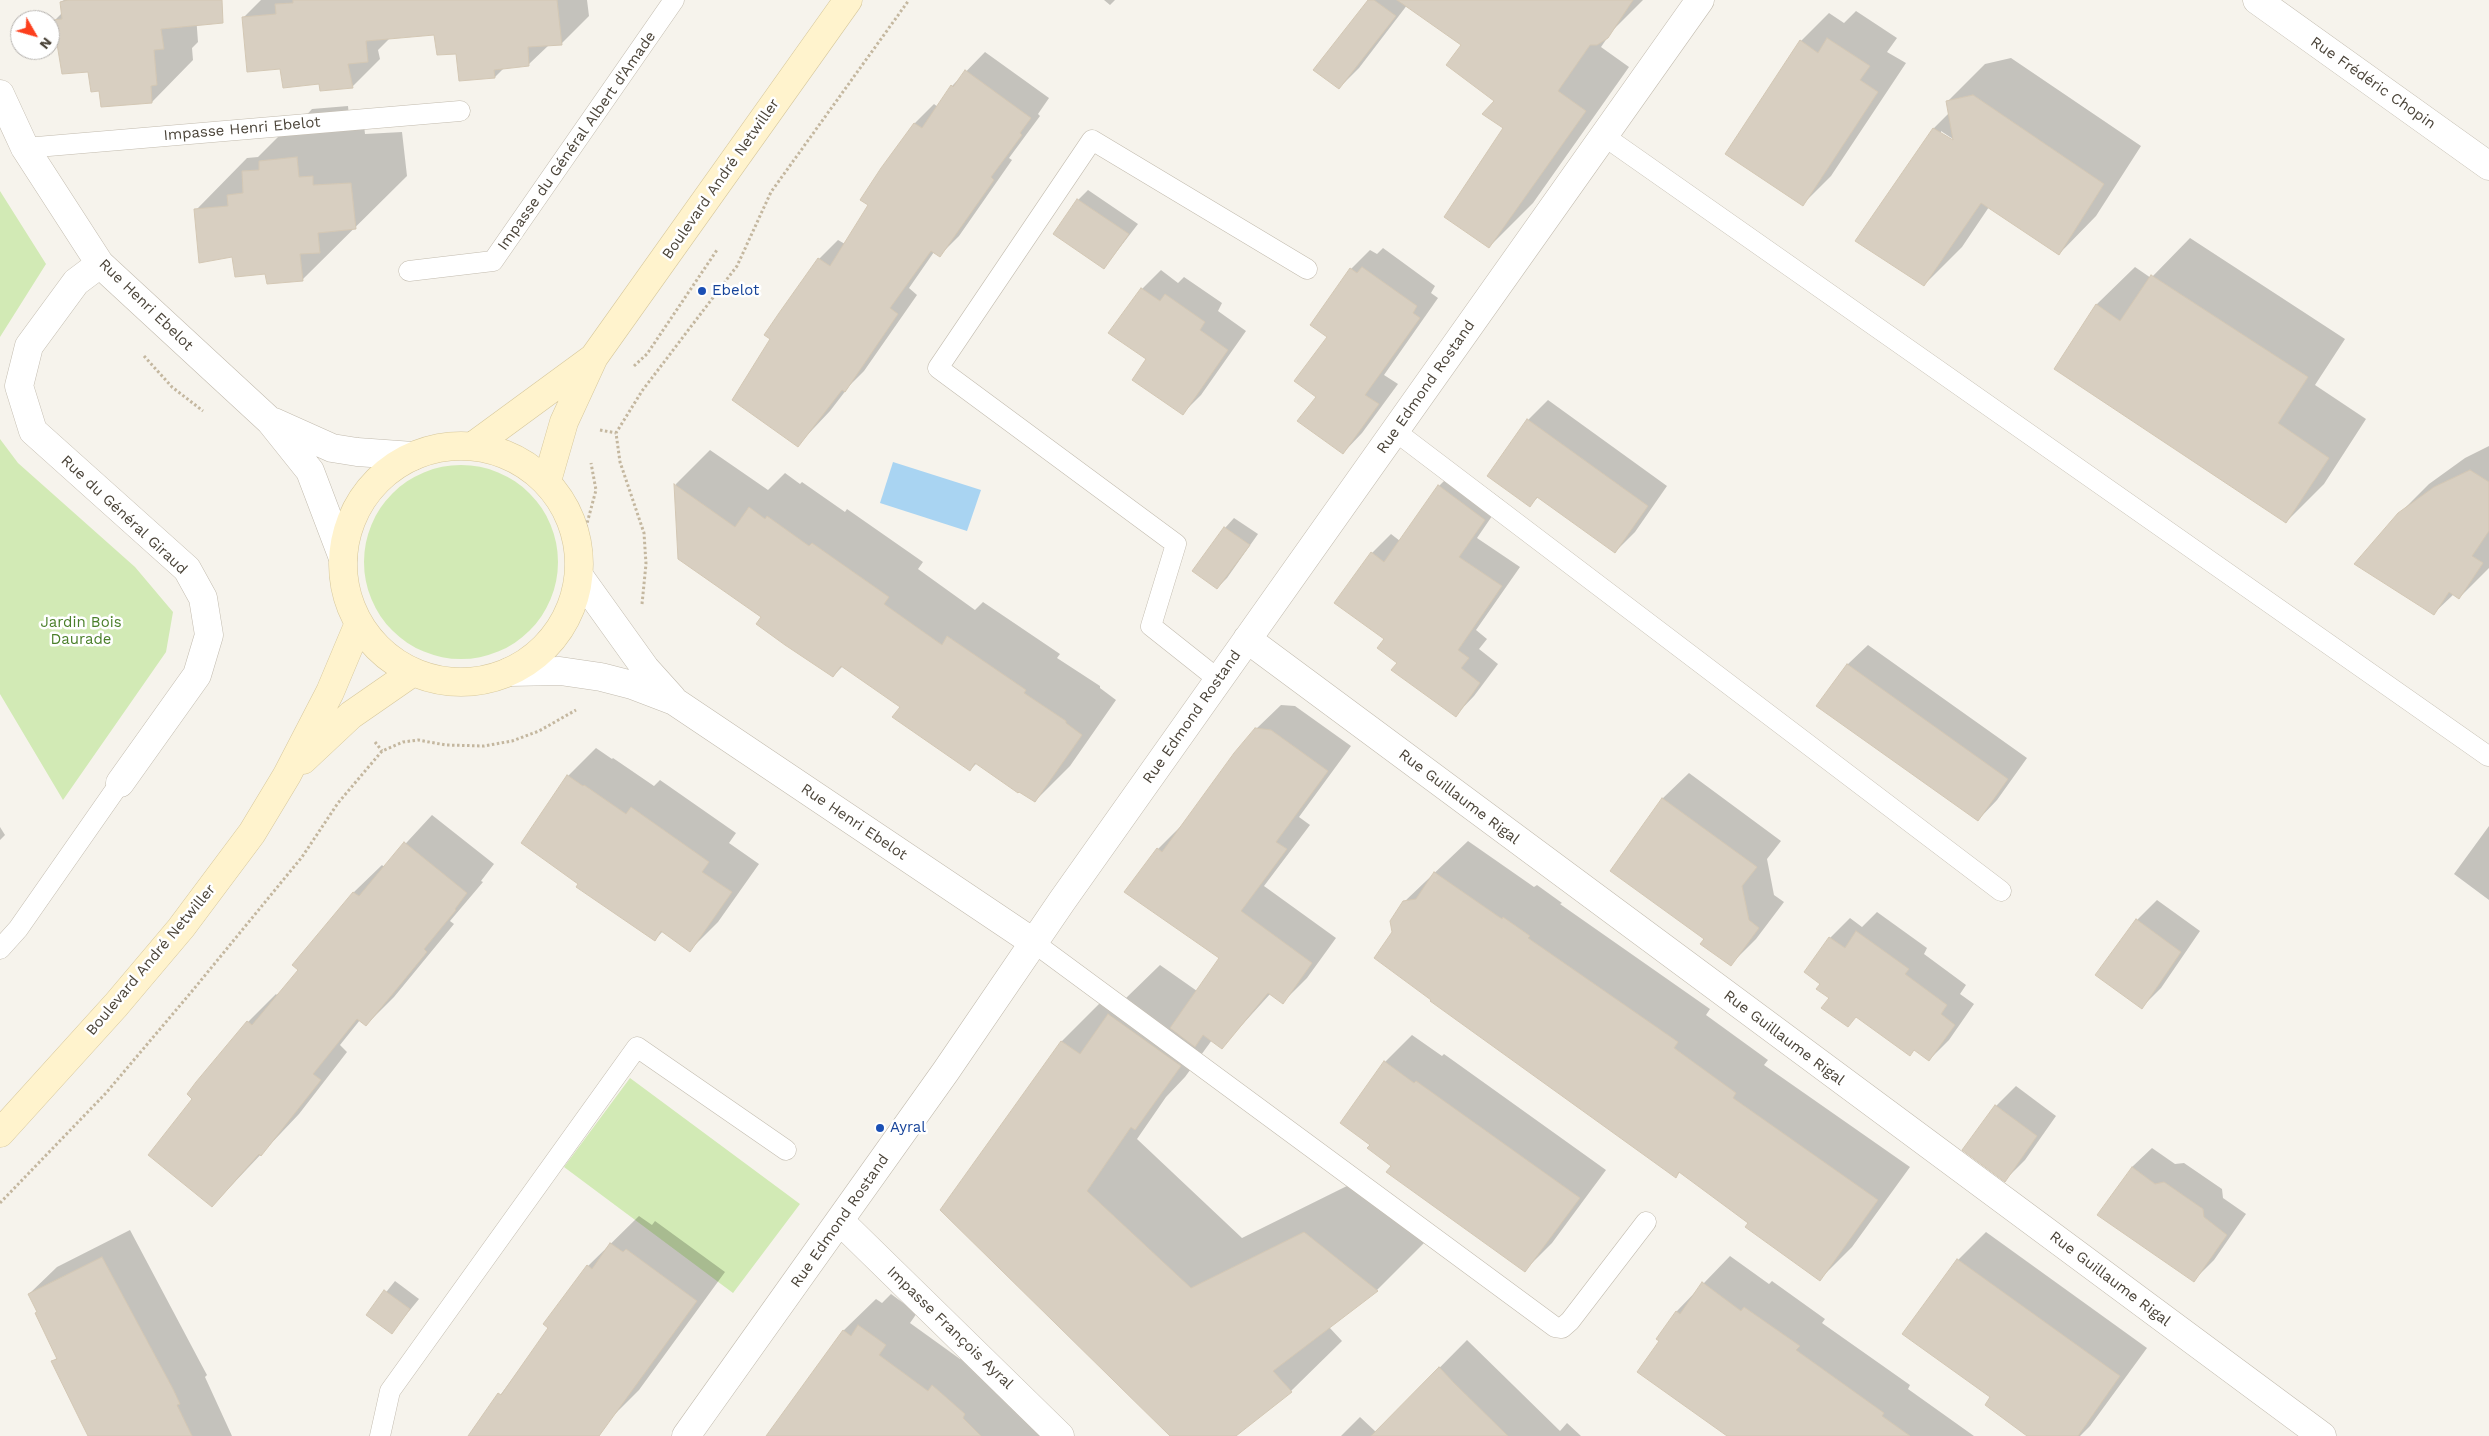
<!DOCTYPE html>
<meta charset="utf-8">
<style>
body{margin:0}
#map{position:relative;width:2489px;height:1436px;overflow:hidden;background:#f6f3ec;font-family:"Work Sans",sans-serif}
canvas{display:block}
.north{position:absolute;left:10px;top:10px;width:50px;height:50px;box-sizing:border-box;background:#fff;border:1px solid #b7b4b0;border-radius:50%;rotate:128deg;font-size:14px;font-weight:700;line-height:20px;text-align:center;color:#4b4439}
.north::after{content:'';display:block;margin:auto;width:18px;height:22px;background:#fc3f1d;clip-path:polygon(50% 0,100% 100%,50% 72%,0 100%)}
</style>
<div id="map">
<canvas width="2489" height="1436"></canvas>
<div class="north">N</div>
</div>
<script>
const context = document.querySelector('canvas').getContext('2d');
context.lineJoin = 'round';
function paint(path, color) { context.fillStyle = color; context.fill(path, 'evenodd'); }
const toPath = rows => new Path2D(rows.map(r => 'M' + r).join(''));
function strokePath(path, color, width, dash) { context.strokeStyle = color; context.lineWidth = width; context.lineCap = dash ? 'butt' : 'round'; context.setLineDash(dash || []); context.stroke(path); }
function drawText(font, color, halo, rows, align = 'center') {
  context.font = font + ' "Work Sans",sans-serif'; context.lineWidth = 5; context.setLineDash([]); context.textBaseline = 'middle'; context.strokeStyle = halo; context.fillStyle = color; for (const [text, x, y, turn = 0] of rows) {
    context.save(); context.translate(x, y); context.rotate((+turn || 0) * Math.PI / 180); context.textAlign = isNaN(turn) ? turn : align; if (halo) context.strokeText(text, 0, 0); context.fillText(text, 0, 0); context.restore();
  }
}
paint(toPath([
 [0,191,46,264,0,337],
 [0,439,18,463,135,567,173,612,166,652,63,800,0,694],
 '364 562a97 97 0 1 1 194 0a97 97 0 1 1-194 0Z',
 [630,1078,800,1204,733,1293,564,1167]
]), '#d2eab5');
paint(toPath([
 [893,462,981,490,967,531,880,503]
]), '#a9d4f2');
paint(toPath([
 [64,0,204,0,196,15,198,42,192,48,193,60,152,102,100,89,55,20,62,13,61,2],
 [261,0,587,0,589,16,561,44,549,45,529,64,505,67,495,77,457,53,435,33,391,37,378,50,380,59,353,86,321,89,320,83,281,68,243,18],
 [1104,0,1115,0,1110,5],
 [1369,0,1411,0,1359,68,1339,88],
 [1496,0,1643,0,1612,31,1601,47,1629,67,1533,203,1489,247,1505,128,1496,101],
 [1856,11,1897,38,1887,52,1906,63,1831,176,1803,204,1801,41,1829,13,1844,23],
 [985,52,1049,98,1038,114,1040,116,1009,158,1012,160,959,236,940,255,934,252,909,288,917,295,864,371,850,385,830,411,798,445,772,339,780,314,819,259,838,240,845,244,870,205,882,169,915,123,934,104,938,107,952,86],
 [2011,58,2141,146,2096,216,2059,254,1989,207,1962,247,1924,285,1857,241,1934,128,1949,113,1947,102,1985,64],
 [1941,131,1959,143,1958,145,1941,134],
 [348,106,350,126,364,125,365,134,402,132,407,176,302,280,233,256,196,210,247,158,258,157,295,120,302,120,312,109],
 [1088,190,1138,224,1104,268,1078,200],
 [2190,238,2345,339,2315,385,2366,419,2324,484,2286,522,2056,369,2097,304,2135,267,2151,278],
 [1383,248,1435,286,1431,293,1438,298,1384,375,1398,384,1362,433,1343,453,1317,397,1329,337,1351,269,1370,250,1377,254],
 [1161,270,1178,283,1184,277,1222,303,1218,311,1246,331,1201,395,1183,413,1148,359,1110,333,1142,289],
 [1548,400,1667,486,1635,532,1615,552,1538,497,1529,506,1528,420],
 [2489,446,2489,568,2459,598,2454,594,2433,614,2399,514,2429,484,2465,458],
 [710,450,768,490,785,473,800,484,802,482,845,512,847,509,923,562,918,569,975,610,983,602,1060,654,1057,658,1100,686,1100,688,1116,700,1070,766,1035,801,977,763,970,770,902,706,843,666,833,676,762,617,680,559,676,484],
 [1458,467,1503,500,1477,538,1520,567,1476,630,1487,639,1479,649,1498,664,1474,696,1456,715,1398,663,1385,638,1372,553,1391,534,1400,541,1439,486],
 [1234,518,1258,534,1227,578,1217,588,1225,528],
 [1868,645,2027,758,1997,800,1978,820,1818,705,1848,664],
 [1281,705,1295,706,1351,746,1299,817,1310,825,1264,886,1336,938,1307,978,1283,1002,1271,993,1222,1047,1212,1040,1185,1077,1166,1097,1137,1139,1242,1238,1355,1182,1427,1240,1377,1290,1329,1327,1342,1341,1291,1391,1234,1436,1172,1436,942,1210,1062,1041,1112,991,1125,999,1160,965,1197,991,1221,957,1126,891,1158,849,1182,825,1256,729],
 [596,748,612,759,613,758,654,786,660,780,736,833,729,843,759,864,718,922,690,950,663,931,655,940,580,884,568,776],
 [1689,773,1781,841,1767,859,1774,895,1784,902,1756,939,1731,964,1706,939,1612,871,1663,798],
 [432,815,494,864,481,881,483,882,450,921,454,924,394,997,366,1025,360,1020,340,1045,347,1052,299,1114,212,1206,193,1099,248,1022,276,994,278,996,299,970,293,965,354,892,382,865,384,867],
 [2489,826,2489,900,2454,874],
 [0,827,5,835,0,840],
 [1468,841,1534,887,1537,885,1562,903,1560,904,1710,1009,1706,1015,1768,1060,1764,1065,1910,1167,1852,1247,1820,1279,1749,1223,1680,1172,1676,1176,1394,933,1404,902],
 [2157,900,2200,931,2161,988,2141,1008,2137,920],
 [1877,912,1927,948,1924,954,1966,985,1960,994,1974,1004,1949,1040,1929,1060,1915,1049,1910,1054,1831,998,1822,983,1806,972,1830,938,1850,918,1862,927],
 [1412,1035,1442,1056,1444,1054,1606,1170,1552,1243,1525,1270,1393,1165,1372,1145,1385,1062],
 [2016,1086,2056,1116,2025,1160,2005,1180,1964,1150,1996,1106],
 [2152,1148,2175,1164,2184,1163,2222,1189,2223,1198,2246,1214,2214,1260,2194,1280,2132,1167],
 [639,1216,652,1225,655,1221,725,1272,639,1390,611,1418,576,1436,470,1436,550,1328,588,1266],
 [130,1230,200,1362,207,1375,205,1377,232,1436,90,1436,53,1361,58,1357,29,1294,57,1267],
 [1986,1232,2147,1348,2090,1426,2080,1436,2037,1436,1992,1397,1958,1260],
 [1730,1256,1769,1284,1772,1281,1825,1319,1822,1323,1910,1385,1908,1389,1974,1436,1728,1436,1658,1339,1677,1311],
 [395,1281,419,1299,392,1332,368,1315],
 [891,1294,917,1313,910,1323,960,1359,965,1354,1046,1436,768,1436,844,1330,876,1299,882,1303],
 [1467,1340,1560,1431,1567,1423,1581,1436,1341,1436,1360,1417,1376,1432]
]), '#0003');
const building = toPath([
 [68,0,222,0,223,23,161,29,164,49,154,50,157,85,151,86,152,103,101,107,99,91,91,92,88,72,62,74,53,20,62,19,60,2,68,0],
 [293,0,557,0,562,45,528,47,529,66,494,70,495,78,459,81,456,54,437,55,434,35,366,41,368,62,348,64,353,88,320,91,319,84,283,88,280,69,247,72,242,17,276,14,275,4,293,3,293,0],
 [1368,0,1374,0,1396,16,1339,89,1313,70,1368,0],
 [1397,0,1633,0,1608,38,1597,45,1590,45,1558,91,1586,111,1489,248,1444,217,1503,128,1482,114,1494,101,1446,65,1461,45,1397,0],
 [1827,38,1870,66,1860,80,1878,92,1803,206,1725,154,1800,40,1818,53,1827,38],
 [965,70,1031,118,1020,133,1022,135,991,177,994,180,940,257,931,251,890,308,898,314,845,392,842,390,798,447,732,400,770,339,764,335,779,313,818,258,830,266,868,205,860,200,881,168,914,123,922,128,951,85,953,87,965,70],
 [1973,95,2104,184,2059,255,1981,203,1924,286,1855,241,1933,128,1953,140,1946,101,1973,95],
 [297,157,299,177,313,176,313,185,351,183,356,229,318,233,320,253,300,254,303,281,267,284,265,274,235,277,232,257,199,263,194,209,228,206,227,195,243,193,242,171,259,170,259,161,297,157],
 [1077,199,1129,234,1104,269,1053,234,1077,199],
 [1362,267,1417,306,1413,313,1420,318,1365,395,1379,404,1343,454,1297,421,1316,397,1294,381,1327,337,1310,325,1350,268,1357,273,1362,267],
 [2151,275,2308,377,2278,423,2329,458,2286,523,2054,369,2096,304,2120,321,2151,275],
 [1141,288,1160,301,1165,294,1205,322,1200,330,1228,350,1183,415,1132,380,1146,359,1108,333,1141,288],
 [1527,419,1648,506,1615,553,1537,497,1530,507,1487,476,1527,419],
 [2470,470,2489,482,2489,531,2472,556,2483,563,2459,599,2449,592,2434,615,2354,564,2398,513,2434,487,2470,470],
 [674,484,735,527,749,507,765,519,767,516,809,546,812,543,889,597,884,604,942,645,947,636,1026,690,1024,693,1066,721,1066,723,1082,735,1035,802,1019,792,1018,793,975,763,970,771,892,717,900,707,841,666,833,677,785,645,756,624,761,617,678,559,674,484],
 [1438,485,1485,520,1459,557,1502,586,1458,650,1469,658,1461,668,1480,683,1456,717,1391,670,1397,663,1377,648,1384,639,1334,603,1371,552,1384,562,1438,485],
 [1224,527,1250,545,1217,589,1192,571,1224,527],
 [1847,664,2008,779,1978,821,1816,706,1847,664],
 [1255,728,1271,730,1328,771,1276,842,1287,849,1241,911,1312,963,1283,1004,1268,993,1222,1049,1203,1035,1195,1047,1170,1028,1219,958,1124,892,1157,848,1162,852,1234,753,1255,728],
 [567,775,583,786,584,785,626,814,631,807,709,862,702,872,732,892,690,952,661,931,655,941,576,887,578,884,521,843,567,775],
 [1662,798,1757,867,1742,886,1749,920,1759,928,1731,966,1700,944,1704,939,1610,871,1662,798],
 [404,842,467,893,455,909,456,910,424,949,427,952,400,985,366,1026,357,1019,313,1074,321,1080,261,1156,259,1154,212,1207,148,1155,192,1099,187,1094,196,1082,247,1021,252,1025,298,970,292,965,353,892,359,896,404,842],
 [1434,872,1502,919,1503,917,1530,936,1528,938,1678,1042,1674,1048,1736,1093,1733,1098,1878,1200,1820,1281,1745,1227,1748,1223,1679,1172,1676,1178,1430,1001,1431,1000,1374,958,1392,932,1390,921,1403,901,1416,899,1434,872],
 [2136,919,2181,952,2142,1009,2095,975,2136,919],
 [1856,931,1909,969,1905,974,1947,1005,1941,1014,1955,1025,1929,1061,1914,1050,1910,1056,1856,1017,1848,1027,1821,1008,1829,998,1816,989,1820,984,1804,972,1829,937,1845,948,1856,931],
 [1108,1014,1181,1066,1135,1130,1131,1127,1087,1191,1191,1288,1304,1232,1378,1291,1273,1371,1292,1392,1236,1436,1170,1436,940,1210,1061,1041,1080,1054,1108,1014],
 [1384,1061,1414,1083,1416,1081,1580,1198,1525,1272,1386,1172,1391,1166,1367,1148,1370,1145,1340,1123,1384,1061],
 [1995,1105,2037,1136,2005,1182,1962,1150,1995,1105],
 [2132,1167,2155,1184,2164,1182,2203,1209,2204,1217,2227,1235,2194,1282,2097,1215,2132,1167],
 [610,1243,623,1252,626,1249,697,1301,599,1436,468,1436,498,1393,501,1395,548,1328,543,1324,587,1265,592,1269,610,1243],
 [102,1257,173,1389,180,1404,177,1405,192,1436,88,1436,80,1420,51,1361,57,1359,35,1313,37,1312,28,1294,102,1257],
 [1957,1259,2120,1376,2078,1436,2027,1436,1985,1405,1990,1397,1902,1334,1957,1259],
 [1702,1282,1741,1311,1744,1307,1800,1346,1796,1350,1884,1413,1882,1416,1910,1436,1727,1436,1637,1372,1659,1341,1656,1339,1676,1311,1680,1314,1702,1282],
 [384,1290,410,1309,392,1334,366,1315,384,1290],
 [858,1325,886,1345,879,1355,928,1391,932,1385,965,1414,963,1418,981,1436,766,1436,843,1330,851,1336,858,1325],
 [1439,1367,1454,1383,1508,1436,1371,1436,1439,1367]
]);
paint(building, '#d8cfc1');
strokePath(building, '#d3c7b4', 1);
const service = toPath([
 [1604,136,2488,756],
 [25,148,460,111],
 [409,271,493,261,674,0],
 [1395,431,2001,891],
 [1219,680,1151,626,1176,544,938,368,1092,140,1307,269],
 [1033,942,1555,1327,1562,1328,1570,1321,1646,1222],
 [0,949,18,929,120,783],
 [380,1436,390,1391,637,1047,786,1150]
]);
const minor = toPath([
 [2257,0,2489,166],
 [0,94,25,148,100,264,270,421,310,471,343,558],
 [100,264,76,282,29,346,19,386,33,431,187,569,203,598,209,635,197,675,120,783],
 [274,422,332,448,357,452,413,456],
 [579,576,645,668,672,698],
 [1247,639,2322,1436],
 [509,672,560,671,601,677,632,685,674,701,1033,942],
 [840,1221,1060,1436],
 [686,1436,946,1071,1062,901,1700,0]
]);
const secondary = toPath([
 '343 564a118 118 0 1 1 236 0a118 118 0 1 1-236 0Z',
 [473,446,593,358],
 [547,481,564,422,594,357,848,0],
 [303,760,351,715,413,672],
 [0,1133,116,1005,181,928,252,833,287,775,330,692,359,623]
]);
strokePath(service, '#c2bbae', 21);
strokePath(minor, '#c2bbae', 29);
strokePath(secondary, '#d6c79b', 29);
strokePath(toPath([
 [144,356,172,387,203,411],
 [634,366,647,354,717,250],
 [600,430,616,433],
 [582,542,596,490,591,463],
 [642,604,646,564,644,533,620,462,616,433,642,391,737,266,771,192,909,0],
 [444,690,469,682],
 [375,742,382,751],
 [0,1203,106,1093,193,990,302,857,338,803,382,751,403,742,418,740,446,745,484,746,512,741,539,731,576,710]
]), '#c4b79f', 3, [2.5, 2.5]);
strokePath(service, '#fff', 20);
strokePath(minor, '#fff', 28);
strokePath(secondary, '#fff3cd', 28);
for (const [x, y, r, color] of [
 [702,291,5,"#1a4fb4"],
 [880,1128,5,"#1a4fb4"]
]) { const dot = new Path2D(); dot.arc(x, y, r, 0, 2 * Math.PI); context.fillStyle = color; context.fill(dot); strokePath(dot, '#fff', 2); }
drawText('15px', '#4b4439', '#fff', [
 ["Rue Frédéric Chopin",2373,83,35],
 ["Impasse Henri Ebelot",242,129,-5],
 ["Impasse du Général Albert d'Amade",577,141,-55],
 ["Boulevard André Netwiller",721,179,-55],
 ["Rue Henri Ebelot",146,305,44],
 ["Rue Edmond Rostand",1426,387,-55],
 ["Rue du Général Giraud",124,515,43],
 ["Rue Edmond Rostand",1192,717,-55],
 ["Rue Guillaume Rigal",1459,797,37],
 ["Rue Henri Ebelot",854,822,34],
 ["Boulevard André Netwiller",151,960,-50],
 ["Rue Guillaume Rigal",1784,1038,37],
 ["Rue Edmond Rostand",840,1221,-55],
 ["Rue Guillaume Rigal",2110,1279,37],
 ["Impasse François Ayral",950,1328,44]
]);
drawText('15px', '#164399', '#fff', [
 ["Ebelot",712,291],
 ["Ayral",890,1128]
], 'left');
drawText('15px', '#4a7f2a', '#fff', [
 ["Jardin Bois",81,623],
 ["Daurade",81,640]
]);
</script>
